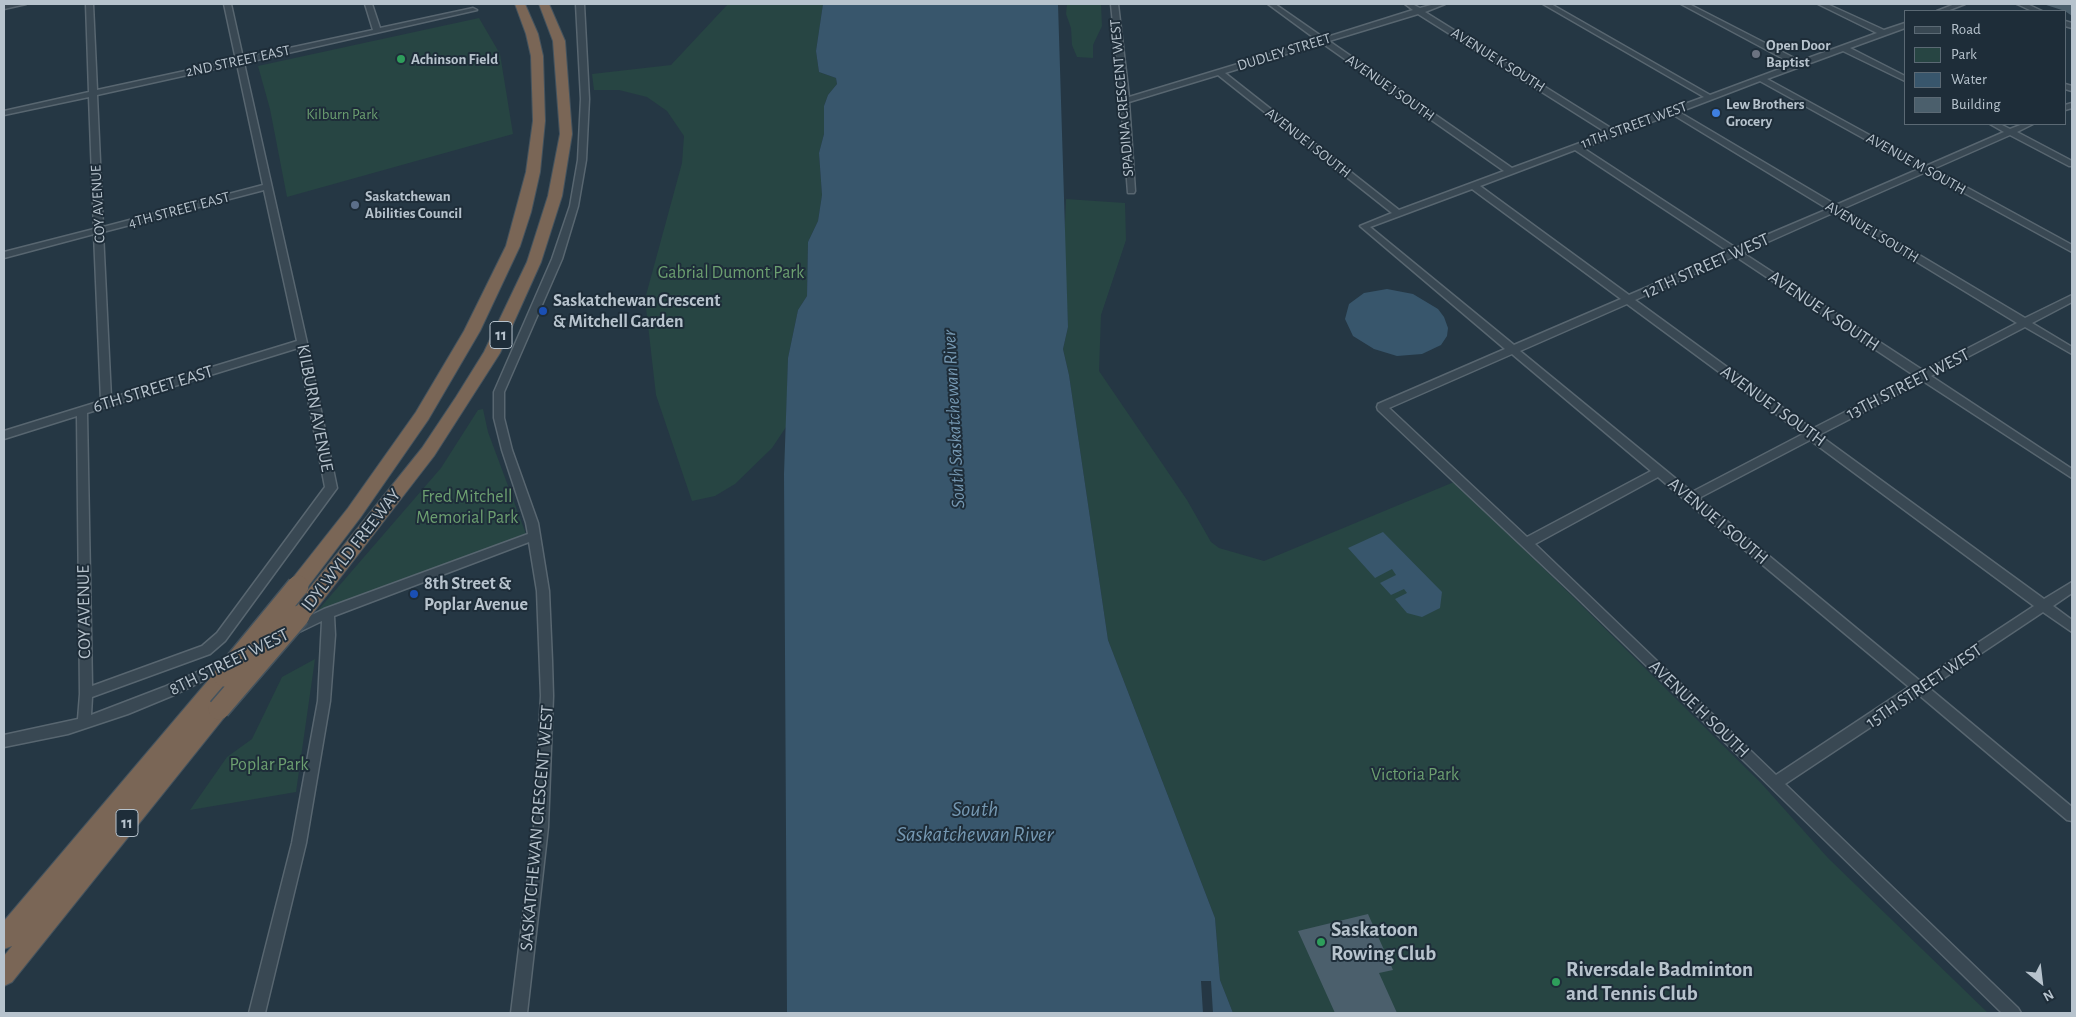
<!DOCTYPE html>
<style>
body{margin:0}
#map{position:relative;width:2076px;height:1017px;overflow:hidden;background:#253744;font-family:"Alegreya Sans",sans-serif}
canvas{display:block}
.frame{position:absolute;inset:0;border:5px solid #b7c3cd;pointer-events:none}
.legend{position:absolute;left:1904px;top:10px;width:162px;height:115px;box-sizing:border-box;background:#1e2d39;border:1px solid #5b6974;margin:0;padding:6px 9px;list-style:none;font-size:15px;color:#b7c3cd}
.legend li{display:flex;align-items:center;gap:10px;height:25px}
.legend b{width:25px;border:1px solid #5b6974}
.north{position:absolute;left:2016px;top:957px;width:50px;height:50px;-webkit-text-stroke:4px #1e2d39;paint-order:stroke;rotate:151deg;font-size:14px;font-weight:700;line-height:20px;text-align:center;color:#b7c3cd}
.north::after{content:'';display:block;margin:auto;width:18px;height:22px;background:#b7c3cd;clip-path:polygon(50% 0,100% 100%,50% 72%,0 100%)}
</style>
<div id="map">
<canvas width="2076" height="1017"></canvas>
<div class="frame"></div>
<ul class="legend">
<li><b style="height:6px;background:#394853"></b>Road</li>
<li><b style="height:14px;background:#274543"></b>Park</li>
<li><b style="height:14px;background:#38566c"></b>Water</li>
<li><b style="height:14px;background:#4b5f6c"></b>Building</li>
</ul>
<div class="north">N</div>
</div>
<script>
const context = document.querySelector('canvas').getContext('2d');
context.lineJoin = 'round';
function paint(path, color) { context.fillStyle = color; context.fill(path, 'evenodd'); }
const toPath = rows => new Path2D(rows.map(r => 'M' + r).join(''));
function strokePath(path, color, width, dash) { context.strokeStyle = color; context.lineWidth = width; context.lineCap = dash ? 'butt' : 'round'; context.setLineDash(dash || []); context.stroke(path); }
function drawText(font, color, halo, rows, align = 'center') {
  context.font = font + ' "Alegreya Sans",sans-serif'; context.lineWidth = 4; context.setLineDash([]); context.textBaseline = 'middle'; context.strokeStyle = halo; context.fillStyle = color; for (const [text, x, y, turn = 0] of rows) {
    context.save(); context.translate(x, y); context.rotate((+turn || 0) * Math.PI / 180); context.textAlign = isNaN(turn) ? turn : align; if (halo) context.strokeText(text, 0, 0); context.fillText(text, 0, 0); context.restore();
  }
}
paint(toPath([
 [728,4,823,4,816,51,819,72,836,78,837,84,828,95,824,106,824,134,819,153,822,195,818,221,808,242,807,296,798,310,788,358,786,427,772,448,735,484,715,496,692,501,656,395,645,299,682,163,684,136,667,111,647,97,619,90,594,90,592,74,671,65],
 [1067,4,1101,4,1102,26,1093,45,1093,58,1077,57,1072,45,1071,28,1066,14],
 [479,18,500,54,513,134,287,197,270,109,258,66],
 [1066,199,1125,203,1126,240,1101,315,1099,371,1187,500,1211,542,1219,548,1264,561,1454,482,1569,593,1761,783,1828,858,1988,1013,1233,1013,1220,980,1215,918,1108,640,1069,375,1063,349,1068,327,1064,245],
 [483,409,488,432,526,534,313,616,441,468,478,410],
 [315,659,296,792,190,810,227,757,252,739,282,677]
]), '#274543');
paint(toPath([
 [823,4,1058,4,1068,327,1063,349,1069,375,1108,640,1215,918,1220,980,1233,1013,787,1013,784,474,788,358,798,310,807,296,808,242,818,221,822,195,819,153,824,134,824,106,828,95,837,84,836,78,819,72,816,51],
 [1387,289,1413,294,1438,309,1444,317,1448,328,1447,336,1441,345,1422,354,1397,356,1374,349,1353,336,1345,319,1349,304,1364,293],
 [1383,532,1442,592,1440,608,1422,617,1407,613,1395,599,1407,593,1404,589,1391,595,1380,583,1396,575,1392,569,1375,578,1348,548]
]), '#38566c');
paint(toPath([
 [1201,981,1211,981,1213,1013,1203,1013]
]), '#253744');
paint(toPath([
 [2043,4,2072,4,2072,16,2065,11],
 [1368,914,1393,970,1379,973,1397,1013,1335,1013,1298,931]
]), '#4b5f6c');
const minor = toPath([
 [11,4,26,4,4,9,4,5,11,4],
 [86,4,93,4,97,90,236,60,224,4,231,4,243,58,373,30,365,4,372,4,380,28,473,8,477,10,244,63,307,343,337,488,225,641,210,654,92,697,91,715,164,687,230,657,234,658,236,662,234,666,174,695,128,714,68,734,4,747,4,735,78,719,80,694,77,416,4,439,4,431,101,401,94,234,4,258,4,252,94,229,89,97,4,115,4,111,89,92,86,4],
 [237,64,263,185,103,227,97,95,237,64],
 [264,190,297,341,111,398,103,232,264,190],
 [298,348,325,487,217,633,202,646,92,686,87,413,298,348],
 [576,4,584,4,589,99,586,160,578,206,562,259,504,392,504,418,512,450,538,523,549,591,552,661,553,696,548,827,527,1013,511,1013,534,827,541,696,537,591,529,542,334,616,335,635,330,701,306,843,265,1013,249,1013,292,843,318,701,322,621,293,635,289,634,287,630,289,626,324,609,528,534,526,523,502,450,494,418,494,392,552,259,570,206,578,160,581,99,576,4],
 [1111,4,1118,4,1129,97,1317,40,1268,4,1275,4,1324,38,1413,10,1405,4,1412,4,1420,8,1435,4,1445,4,1425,12,1614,130,1704,97,1543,4,1551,4,1710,95,1793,64,1681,4,1689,4,1800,61,1877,33,1818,4,1827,4,1884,30,1905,23,1905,28,1850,48,1905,76,1905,81,1843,51,1767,79,1926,166,2004,132,1990,124,2000,124,2010,129,2023,124,2033,124,2017,132,2072,161,2072,166,2069,166,2010,135,1933,169,2072,245,2072,252,1926,172,1842,209,2025,318,2072,295,2072,302,2032,323,2072,347,2072,354,2025,327,1931,376,2072,469,2072,478,1923,381,1819,435,2044,599,2072,582,2072,593,2053,606,2072,620,2072,632,2043,612,1929,688,2072,807,2072,821,2067,820,1919,695,1785,784,2018,1008,2021,1013,2002,1013,1572,593,1378,410,1377,407,1378,404,1505,349,1360,226,1392,213,1218,75,1129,102,1135,191,1134,193,1128,193,1121,101,1111,4],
 [1418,14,1607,133,1512,168,1329,41,1418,14],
 [1322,43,1504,171,1399,210,1225,73,1322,43],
 [1760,81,1919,169,1836,205,1679,112,1760,81],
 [1672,114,1828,209,1736,248,1583,148,1672,114],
 [1575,150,1729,252,1629,295,1480,186,1575,150],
 [1472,189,1621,299,1514,345,1370,227,1472,189],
 [1835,212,2017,323,1924,371,1743,253,1835,212],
 [1735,256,1915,376,1812,429,1635,300,1735,256],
 [1627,304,1803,434,1692,492,1520,351,1627,304],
 [1512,354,1651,471,1527,537,1389,408,1512,354],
 [1810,440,2034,606,1920,681,1699,498,1810,440],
 [1658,477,1686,501,1909,687,1776,775,1535,544,1658,477],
 [1955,4,1965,4,1947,11,1937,11,1955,4],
 [2017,4,2027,4,2042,11,2032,11,2017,4],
 [2065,21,2072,23,2072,28,2065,26,2065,21],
 [2065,84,2072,86,2072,91,2065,89,2065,84],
 [2072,103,2072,108,2065,110,2065,105,2072,103]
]);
const highway = toPath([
 [515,4,525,4,538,34,543,56,545,121,540,172,531,212,520,246,480,331,428,420,360,518,306,589,299,591,292,589,290,584,292,579,348,508,416,412,464,331,506,246,526,172,533,121,531,56,526,34,515,4],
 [539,4,549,4,565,41,572,134,562,196,541,262,500,353,434,456,306,622,299,624,292,622,290,616,292,610,422,448,456,397,484,352,527,262,548,196,560,134,553,41,539,4],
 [224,668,231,670,234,676,215,702,219,700,226,703,229,709,226,715,12,982,4,986,4,956,12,946,4,949,4,921,217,670,224,668]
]);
strokePath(minor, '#586670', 3);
strokePath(highway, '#44535e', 2);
paint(minor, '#394853');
paint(highway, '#7a6656');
const highwayBridgeFar1 = toPath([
 [297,587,299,584]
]);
const highwayBridge = toPath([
 [224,676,298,586],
 [219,709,299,616]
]);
strokePath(highwayBridgeFar1, '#44535e', 19, []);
strokePath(highwayBridge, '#44535e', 24, []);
strokePath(highwayBridgeFar1, '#7a6656', 16);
strokePath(highwayBridge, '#7a6656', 21);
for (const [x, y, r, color] of [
 [1756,54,5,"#6b7280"],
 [401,59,5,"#2e9e5b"],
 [1716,113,5,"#3f7fe0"],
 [355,205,5,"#5c6f8a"],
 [543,311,5,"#1a4fb4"],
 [414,594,5,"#1a4fb4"],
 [1321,942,5,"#2e9e5b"],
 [1556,982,5,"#2e9e5b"]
]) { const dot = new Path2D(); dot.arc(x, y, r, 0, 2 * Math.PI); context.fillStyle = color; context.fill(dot); strokePath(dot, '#1e2d39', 2); }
drawText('bold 15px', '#b7c3cd', '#1e2d39', [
 ["Open Door",1766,45],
 ["Baptist",1766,62],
 ["Achinson Field",411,59],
 ["Lew Brothers",1726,104],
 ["Grocery",1726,121],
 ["Saskatchewan",365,196],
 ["Abilities Council",365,213]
], 'left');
drawText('15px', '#b7c3cd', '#1e2d39', [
 ["DUDLEY STREET",1284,52,-17],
 ["AVENUE K SOUTH",1498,60,32],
 ["2ND STREET EAST",238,61,-12],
 ["AVENUE J SOUTH",1390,88,35],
 ["SPADINA CRESCENT WEST",1122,98,-95],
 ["11TH STREET WEST",1634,125,-20],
 ["AVENUE I SOUTH",1308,143,38],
 ["AVENUE M SOUTH",1916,164,29],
 ["COY AVENUE",98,204,-93],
 ["4TH STREET EAST",179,210,-15],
 ["AVENUE L SOUTH",1872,232,31]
]);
drawText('15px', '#6c9f70', '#1e2d39', [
 ["Kilburn Park",342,114]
]);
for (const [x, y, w] of [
 [501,335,22],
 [127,823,22]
]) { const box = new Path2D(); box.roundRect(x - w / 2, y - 13.5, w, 27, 4); context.fillStyle = '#1e2d39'; context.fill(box); strokePath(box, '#b7c3cd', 1); }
drawText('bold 16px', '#b7c3cd', null, [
 ["11",501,335],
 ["11",127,823]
]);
drawText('18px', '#b7c3cd', '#1e2d39', [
 ["12TH STREET WEST",1706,266,-24],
 ["AVENUE K SOUTH",1824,311,34],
 ["13TH STREET WEST",1908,384,-27],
 ["6TH STREET EAST",153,389,-17],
 ["AVENUE J SOUTH",1773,406,36],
 ["KILBURN AVENUE",315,408,79],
 ["AVENUE I SOUTH",1718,521,40],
 ["IDYLWYLD FREEWAY",351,550,-52],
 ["COY AVENUE",84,612,-91],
 ["8TH STREET WEST",229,662,-26],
 ["15TH STREET WEST",1924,686,-34],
 ["AVENUE H SOUTH",1699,709,44],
 ["SASKATCHEWAN CRESCENT WEST",537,828,-85]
]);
drawText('18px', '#6c9f70', '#1e2d39', [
 ["Gabrial Dumont Park",731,273],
 ["Fred Mitchell",467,497],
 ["Memorial Park",467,518],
 ["Poplar Park",269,765],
 ["Victoria Park",1415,775]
]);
drawText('bold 18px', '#b7c3cd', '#1e2d39', [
 ["Saskatchewan Crescent",553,301],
 ["& Mitchell Garden",553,322],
 ["8th Street &",424,584],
 ["Poplar Avenue",424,605]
], 'left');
drawText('italic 19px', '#7598b2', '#1e2d39', [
 ["South Saskatchewan River",954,419,-93]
]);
drawText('bold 21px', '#b7c3cd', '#1e2d39', [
 ["Saskatoon",1331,930],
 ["Rowing Club",1331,954],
 ["Riversdale Badminton",1566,970],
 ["and Tennis Club",1566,994]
], 'left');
drawText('italic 22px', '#7598b2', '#1e2d39', [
 ["South",975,809],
 ["Saskatchewan River",975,834]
]);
</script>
